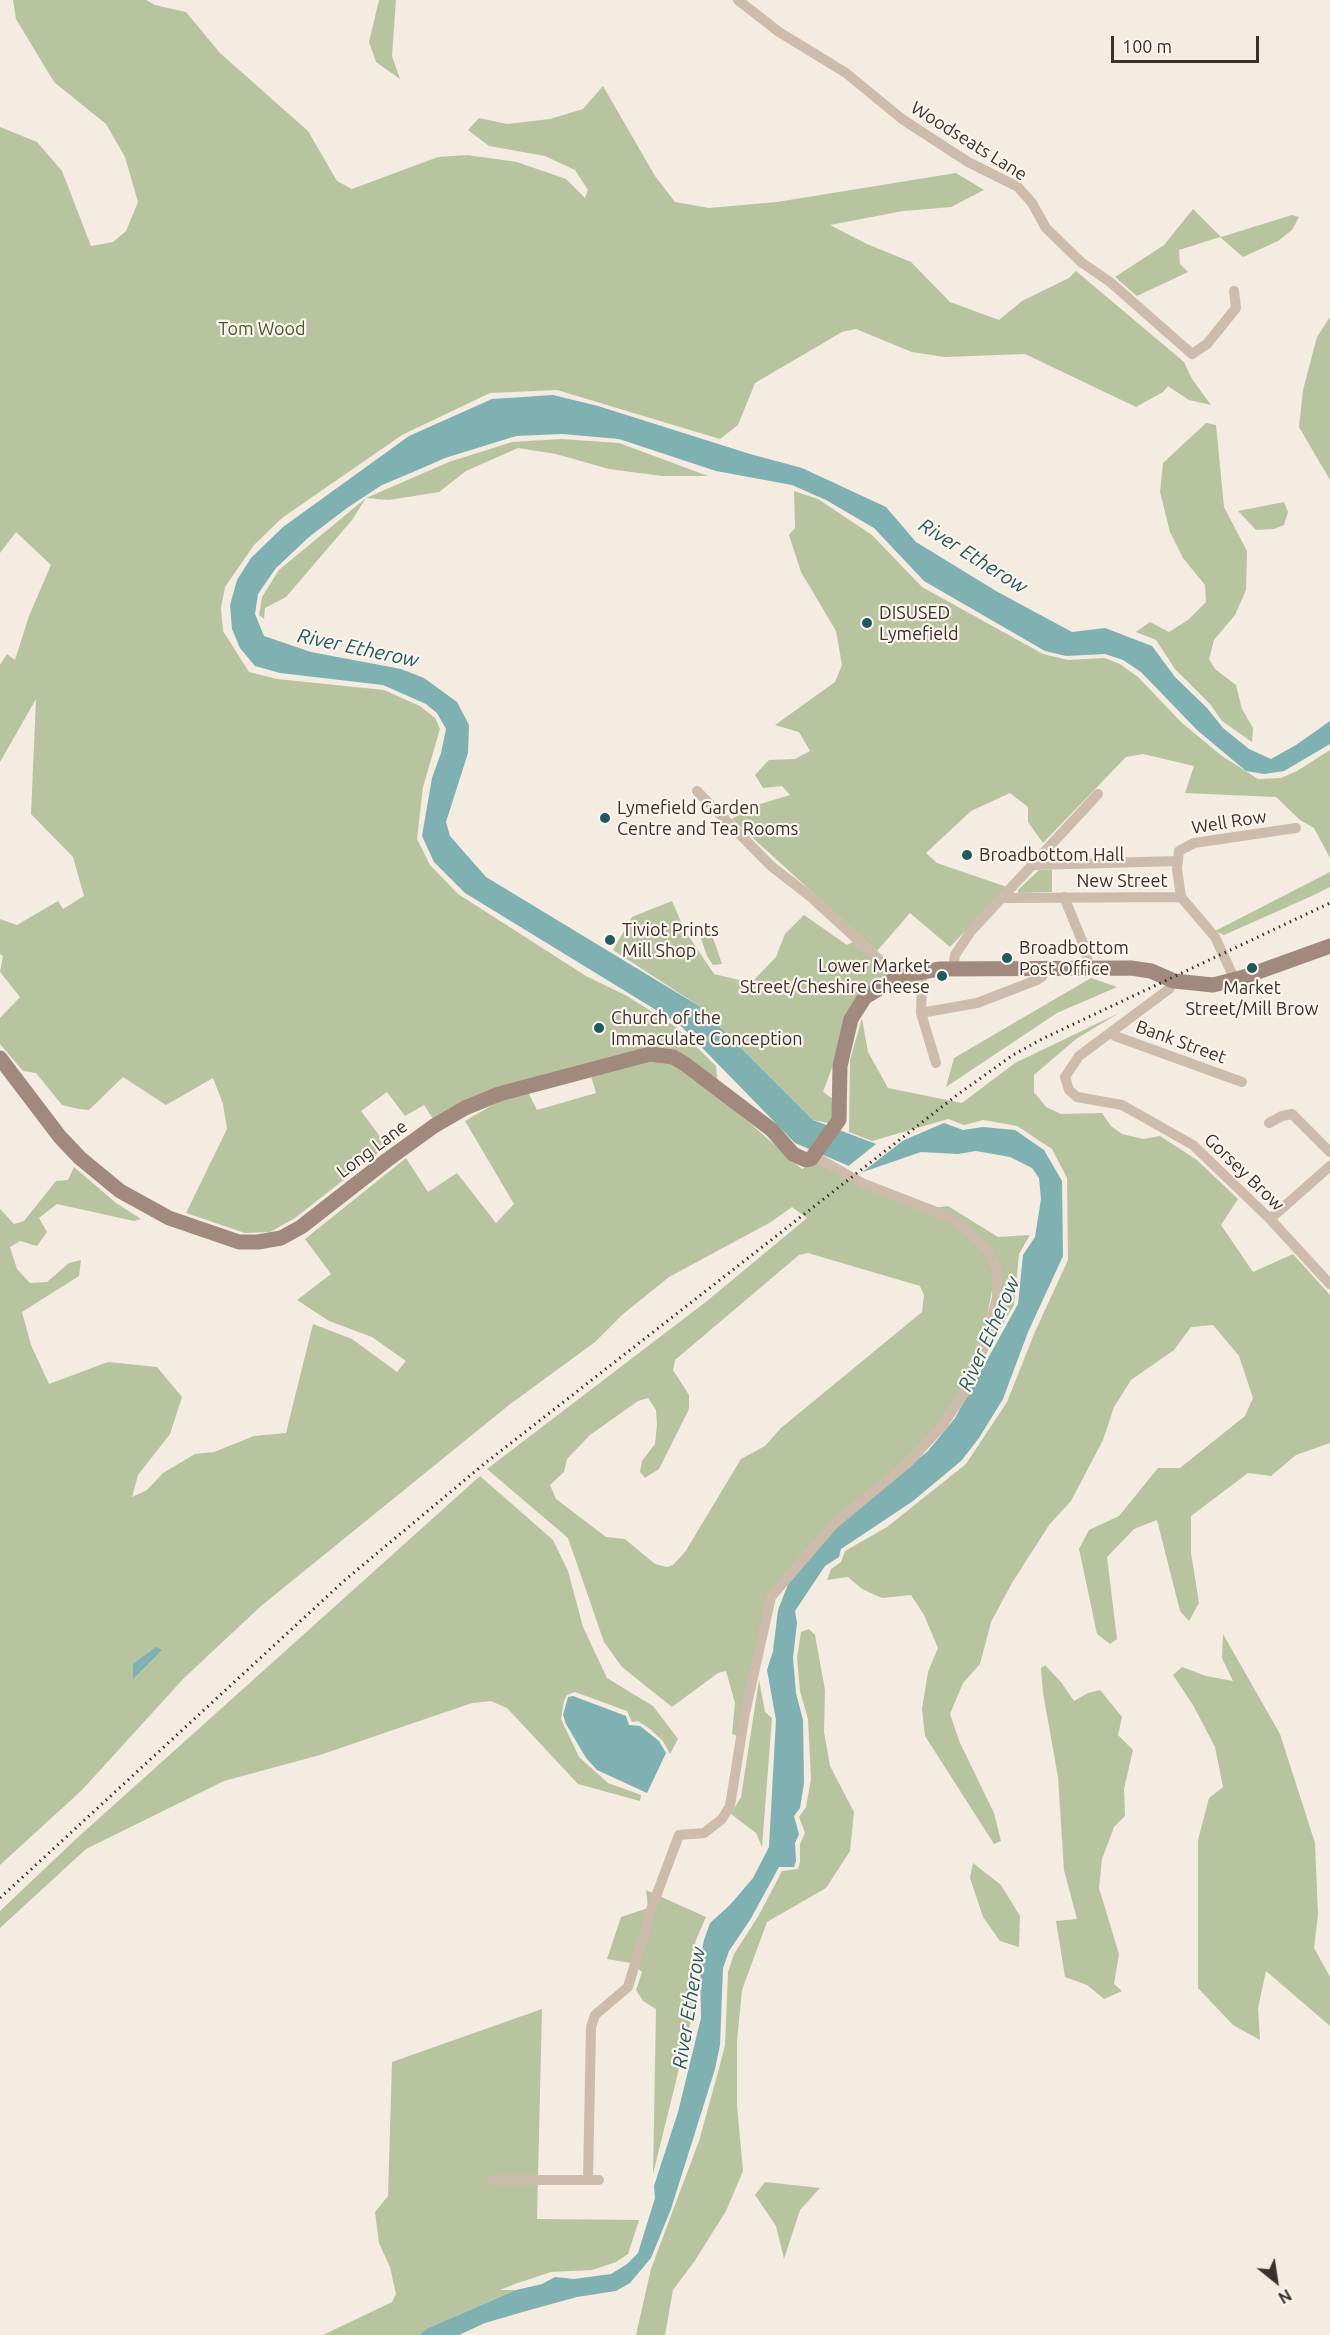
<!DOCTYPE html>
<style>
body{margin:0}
#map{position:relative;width:1330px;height:2335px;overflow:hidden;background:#f4ebe1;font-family:Ubuntu,sans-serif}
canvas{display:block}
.north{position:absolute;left:1246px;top:2251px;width:60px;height:60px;-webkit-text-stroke:4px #fbf5ee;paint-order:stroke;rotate:150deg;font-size:16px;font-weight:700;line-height:24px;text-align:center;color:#3b302b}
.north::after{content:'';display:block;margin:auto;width:21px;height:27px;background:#3b302b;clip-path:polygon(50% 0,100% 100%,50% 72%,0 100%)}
.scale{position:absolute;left:1111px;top:36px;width:148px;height:27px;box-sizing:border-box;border:3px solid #3b302b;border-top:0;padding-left:8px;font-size:18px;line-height:21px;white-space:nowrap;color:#3b302b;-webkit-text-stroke:4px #fbf5ee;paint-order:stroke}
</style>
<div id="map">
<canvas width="1330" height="2335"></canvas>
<div class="north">N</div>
<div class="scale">100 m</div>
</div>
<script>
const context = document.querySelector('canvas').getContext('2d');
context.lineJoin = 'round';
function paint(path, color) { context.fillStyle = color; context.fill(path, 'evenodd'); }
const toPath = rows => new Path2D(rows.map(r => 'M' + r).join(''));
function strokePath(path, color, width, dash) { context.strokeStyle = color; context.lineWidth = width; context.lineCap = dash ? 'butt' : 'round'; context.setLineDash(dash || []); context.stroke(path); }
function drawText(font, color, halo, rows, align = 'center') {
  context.font = font + ' Ubuntu,sans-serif'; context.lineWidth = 4.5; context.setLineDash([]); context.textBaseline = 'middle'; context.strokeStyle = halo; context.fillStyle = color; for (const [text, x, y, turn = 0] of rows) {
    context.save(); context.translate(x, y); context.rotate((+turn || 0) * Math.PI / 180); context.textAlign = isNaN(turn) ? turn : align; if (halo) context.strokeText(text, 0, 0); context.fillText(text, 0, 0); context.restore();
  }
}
paint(toPath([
 [13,0,146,0,155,5,186,12,220,53,308,131,337,181,352,189,438,157,467,155,517,162,566,179,585,198,588,190,575,170,545,156,489,146,468,130,479,118,507,124,550,119,583,109,603,86,655,176,675,202,709,208,777,202,956,173,984,190,951,207,903,211,830,225,867,244,911,262,950,302,999,320,1022,301,1069,278,1076,271,1184,362,1192,379,1211,405,1189,400,1168,386,1163,392,1136,407,1025,354,945,357,912,352,856,329,842,332,755,383,738,425,720,439,557,390,490,393,402,435,282,518,254,545,225,587,221,608,223,631,249,672,277,679,384,690,420,706,435,718,440,729,423,787,417,839,430,865,458,894,586,976,627,996,676,1027,716,1066,719,1096,802,1169,819,1161,927,1209,948,1206,998,1237,1030,1235,1019,1254,1014,1305,990,1345,1001,1295,994,1279,981,1349,963,1391,941,1424,768,1595,739,1736,732,1734,735,1703,726,1671,718,1673,672,1707,622,1667,604,1642,568,1538,487,1469,707,1301,807,1218,792,1207,771,1222,669,1277,622,1315,595,1342,509,1405,261,1606,184,1678,82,1790,0,1865,0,1209,14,1224,24,1221,56,1181,68,1180,74,1167,116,1203,141,1219,134,1221,57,1204,39,1218,47,1232,37,1246,20,1241,10,1247,17,1269,30,1283,47,1282,69,1263,81,1260,79,1276,22,1312,31,1345,49,1384,108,1362,157,1367,182,1397,170,1434,138,1475,132,1497,147,1490,163,1473,195,1454,214,1452,254,1436,286,1433,313,1324,352,1339,397,1372,406,1361,372,1337,329,1321,297,1300,331,1274,305,1239,406,1158,428,1192,457,1173,496,1223,514,1204,465,1121,501,1100,528,1092,537,1110,596,1093,588,1066,433,1119,424,1105,405,1116,387,1092,361,1111,387,1146,295,1218,270,1232,245,1233,186,1213,227,1129,223,1104,213,1078,166,1105,123,1077,89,1110,79,1109,62,1105,36,1073,23,1071,0,1044,0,1018,20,997,0,972,3,956,0,954,0,919,17,925,58,901,63,909,84,896,73,857,31,814,36,699,0,762,0,665,7,654,15,660,29,616,51,565,16,532,0,553,0,127,37,142,62,171,91,246,113,242,126,231,138,202,125,157,106,124,54,82,16,19],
 [808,1253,920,1286,924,1295,922,1312,781,1428,765,1446,741,1459,685,1552,673,1565,667,1567,655,1564,625,1539,606,1537,556,1499,550,1485,564,1472,567,1459,590,1435,638,1401,648,1398,656,1410,657,1425,655,1444,642,1461,640,1472,645,1478,659,1469,689,1409,689,1395,673,1370,675,1360,799,1255],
 [379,0,396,0,392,56,400,79,376,62,369,42],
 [1193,209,1221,237,1292,215,1299,217,1292,230,1278,241,1243,257,1220,237,1179,250,1180,264,1188,272,1137,296,1115,277,1164,245],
 [1330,317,1330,480,1299,427,1303,390,1317,337],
 [1206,423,1216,425,1224,507,1247,551,1246,590,1235,615,1214,640,1209,659,1215,669,1236,685,1242,709,1253,728,1252,742,1222,721,1210,704,1175,669,1156,640,1136,632,1150,622,1169,632,1188,620,1206,602,1205,585,1183,558,1170,532,1160,492,1163,463],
 [561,439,619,443,708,476,662,476,609,469,556,454,518,448,466,471,439,492,389,500,366,498,352,520,286,597,265,608,264,619,259,615,262,597,279,570,366,498,449,462,512,442],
 [794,491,818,499,872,535,922,587,1043,654,1068,660,1105,658,1120,664,1138,677,1182,723,1222,756,1258,779,1281,778,1297,771,1330,750,1330,858,1314,828,1300,820,1276,797,1185,793,1194,766,1143,754,1126,757,1043,843,1028,822,1028,807,1010,793,971,811,926,853,937,863,1007,887,950,947,910,913,877,951,732,819,750,807,790,795,782,786,763,788,755,775,769,760,795,759,810,751,799,732,775,725,835,682,842,665,836,631,801,572,789,535,795,528],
 [1284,502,1288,512,1284,525,1274,529,1256,530,1238,511],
 [1039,870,1052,870,1052,892,1018,893,1018,890],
 [1330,872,1330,887,1314,895,1224,935,1215,931],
 [672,901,684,929,714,974,751,983,776,957,785,934,804,915,847,945,853,942,888,974,873,984,836,1057,823,1092,833,1099,833,1124,813,1120,699,1006,613,950,632,917],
 [709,926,722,964,713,965,707,956,697,927],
 [1091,978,1117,987,1057,1013,946,1087,954,1058],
 [1119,1013,1076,1039,1034,1075,1034,1092,1046,1107,1061,1114,1102,1113,1111,1126,1122,1134,1143,1139,1160,1136,1197,1160,1238,1199,1221,1225,1253,1272,1293,1254,1330,1295,1330,1443,1296,1455,1271,1476,1248,1473,1191,1516,1191,1553,1199,1603,1189,1621,1180,1611,1157,1520,1134,1529,1107,1557,1117,1639,1110,1644,1097,1634,1079,1549,1089,1530,1119,1516,1158,1468,1180,1468,1245,1416,1253,1398,1239,1356,1213,1325,1191,1327,1174,1350,1131,1380,1114,1407,1103,1440,1071,1501,1049,1525,1012,1583,991,1622,980,1664,963,1683,950,1714,960,1743,994,1813,1001,1841,994,1844,925,1736,922,1709,928,1672,938,1648,924,1615,911,1595,882,1598,862,1589,848,1577,827,1580,831,1569,841,1562,845,1551,887,1527,966,1464,1007,1402,1034,1334,1068,1260,1067,1178,1052,1149,1017,1126,983,1120,964,1125,948,1119,872,1141,849,1132,850,1060,862,1018,868,1052,888,1088,962,1103,1015,1063],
 [480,1476,553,1540,568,1571,583,1627,607,1678,653,1706,678,1739,670,1754,663,1741,650,1729,638,1721,632,1722,627,1711,575,1692,567,1695,564,1701,561,1719,579,1757,608,1783,641,1795,640,1801,578,1784,507,1708,491,1701,472,1703,320,1755,224,1781,86,1849,0,1928,0,1911,76,1839],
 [809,1629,815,1635,825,1690,824,1732,830,1766,854,1812,850,1851,826,1888,767,1922,742,1990,737,2041,737,2105,743,2171,726,2211,694,2262,673,2290,665,2335,636,2335,651,2269,699,2141,720,2065,725,2045,728,1972,734,1954,759,1915,782,1871,798,1869,800,1862,800,1844,805,1833,799,1817,806,1807,811,1779,808,1719,800,1691,797,1658,801,1632],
 [1223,1634,1280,1734,1315,1843,1318,1915,1314,1948,1330,1977,1330,2026,1266,1971,1258,2008,1260,2040,1233,2025,1198,1988,1198,1840,1209,1798,1223,1787,1215,1747,1193,1705,1173,1675,1182,1667,1206,1676,1233,1681,1222,1658],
 [1045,1665,1061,1682,1074,1701,1088,1693,1100,1690,1122,1717,1118,1735,1133,1750,1124,1789,1125,1816,1114,1827,1102,1859,1099,1888,1119,1954,1114,1984,1122,1991,1104,1999,1087,1985,1065,1977,1056,1921,1077,1919,1064,1870,1058,1777,1043,1693,1041,1668],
 [759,1680,765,1712,772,1718,762,1847,756,1833,731,1814,741,1797],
 [973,1863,1001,1885,1020,1916,1019,1947,1000,1941,983,1917,970,1878],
 [646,1890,706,1917,696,1940,691,1961,695,1977,695,2004,653,2174,656,2009,643,2001,636,1990,642,1972,631,1963,607,1959,621,1917,648,1908],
 [542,2009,537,2219,639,2220,628,2254,616,2262,592,2270,551,2272,515,2284,500,2290,516,2290,426,2329,419,2335,323,2335,392,2302,396,2294,390,2267,379,2243,375,2212,388,2196,392,2062],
 [765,2182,820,2188,800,2210,784,2259,776,2226,755,2195]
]), '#b8c4a0');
paint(toPath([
 [553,395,598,406,750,454,802,468,886,507,916,542,996,591,1072,632,1105,628,1152,646,1175,677,1207,708,1223,728,1249,749,1271,759,1296,745,1330,721,1330,744,1284,771,1264,774,1246,771,1197,730,1141,672,1123,660,1105,654,1066,656,1045,651,924,581,874,528,826,500,792,485,716,471,619,439,562,434,516,436,445,458,413,472,382,485,347,508,309,537,276,568,258,594,255,614,264,636,311,652,401,669,424,678,457,702,469,725,468,753,446,822,450,836,486,877,699,1006,813,1120,876,1144,902,1141,944,1123,963,1130,983,1127,1015,1130,1044,1150,1062,1181,1063,1256,1028,1332,1003,1399,979,1438,961,1461,913,1501,841,1549,839,1557,825,1566,795,1611,797,1623,793,1658,796,1693,803,1720,804,1783,800,1808,794,1816,799,1834,795,1843,796,1861,794,1867,779,1867,750,1920,729,1951,723,1968,720,2045,715,2069,671,2209,651,2258,630,2283,616,2291,577,2297,526,2311,485,2323,459,2335,419,2335,426,2329,516,2290,542,2284,555,2277,574,2279,611,2274,627,2264,638,2253,655,2198,654,2186,678,2112,701,2018,700,1959,704,1940,710,1923,730,1905,753,1878,769,1847,776,1720,767,1670,773,1651,778,1610,794,1569,834,1529,928,1451,955,1418,1018,1304,1023,1255,1035,1237,1041,1199,1039,1178,1032,1168,1010,1157,976,1151,958,1154,921,1152,863,1172,795,1143,679,1024,465,893,434,862,422,836,432,778,441,753,446,729,437,713,426,704,383,685,280,673,255,666,240,648,232,629,230,605,237,580,251,558,283,527,409,436,492,399],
 [156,1647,162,1650,133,1679,133,1664],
 [573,1696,626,1716,629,1725,640,1726,659,1741,666,1753,647,1793,597,1770,586,1758,566,1724,563,1715,568,1697]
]), '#7fb0b2');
paint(toPath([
 [913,1133,860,1174,846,1168,881,1140,902,1138]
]), '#f4ebe1');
strokePath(toPath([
 [738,0,779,32,846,73,902,119,968,162,1018,187,1032,203,1046,228,1081,262,1110,282,1192,354,1207,344,1236,308,1234,291],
 [697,791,771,866,811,897,898,977],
 [1035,865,1177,861],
 [1064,897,1085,948,1089,968],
 [1005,898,1181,897],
 [953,969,955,955,971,931,1098,794],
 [919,971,922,981,921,1013,936,1063],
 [1235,980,1215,937,1181,897,1177,869,1179,851,1194,843,1296,828],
 [1174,981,1169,989,1079,1056,1065,1077,1069,1090,1077,1097,1122,1105,1193,1145,1270,1219,1330,1284],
 [921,1013,977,1003,1037,980,1042,977,1044,969],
 [1112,1032,1115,1036,1242,1082],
 [1269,1123,1282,1116,1292,1114,1330,1152],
 [1270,1219,1330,1166],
 [492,2180,599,2180],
 [588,2180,591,2027,595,2015,628,1987,652,1907,679,1835,704,1833,722,1819,730,1806,745,1713,771,1597,833,1525,910,1461,942,1426,965,1392,984,1347,997,1298,997,1270,987,1249,965,1228,944,1215,864,1184,814,1156]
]), '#cdbbac', 10);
strokePath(toPath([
 [0,1058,60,1137,80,1158,120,1191,169,1218,239,1242,258,1242,281,1238,301,1227,387,1160,434,1126,465,1108,499,1094,650,1054,673,1057,685,1064,772,1130,793,1154,806,1160,811,1159,839,1120,840,1066,851,1019,865,997,898,977,939,969,1131,968,1151,971,1174,981,1213,985,1244,977,1330,946]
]), '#a18a7d', 15);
strokePath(toPath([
 [0,1898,345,1580,484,1464,957,1095,1013,1055,1042,1039,1330,903]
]), '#3b302b', 3, [1.5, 4.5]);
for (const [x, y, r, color] of [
 [867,623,6,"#1f5a5e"],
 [605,818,6,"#1f5a5e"],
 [967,855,6,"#1f5a5e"],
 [610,940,6,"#1f5a5e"],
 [1007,958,6,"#1f5a5e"],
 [1252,968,6,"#1f5a5e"],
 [942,976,6,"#1f5a5e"],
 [599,1028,6,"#1f5a5e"]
]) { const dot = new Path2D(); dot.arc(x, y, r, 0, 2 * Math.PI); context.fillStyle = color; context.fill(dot); strokePath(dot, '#fbf5ee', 2); }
drawText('18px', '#3b302b', '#fbf5ee', [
 ["Woodseats Lane",969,141,32],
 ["Well Row",1229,822,-9],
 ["New Street",1122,881],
 ["Bank Street",1181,1042,20],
 ["Long Lane",372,1149,-37],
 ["Gorsey Brow",1244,1172,44]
]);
drawText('18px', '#4a5a2e', '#fbf5ee', [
 ["Tom Wood",262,329]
]);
drawText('18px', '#3b302b', '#fbf5ee', [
 ["DISUSED",879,613],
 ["Lymefield",879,634],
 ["Lymefield Garden",617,808],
 ["Centre and Tea Rooms",617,829],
 ["Broadbottom Hall",979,855],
 ["Tiviot Prints",622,930],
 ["Mill Shop",622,951],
 ["Broadbottom",1019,948],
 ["Post Office",1019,969],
 ["Lower Market",930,966,"right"],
 ["Street/Cheshire Cheese",930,987,"right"],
 ["Market",1252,988,"center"],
 ["Street/Mill Brow",1252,1009,"center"],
 ["Church of the",611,1018],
 ["Immaculate Conception",611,1039]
], 'left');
drawText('italic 20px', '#1f5a5e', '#fbf5ee', [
 ["River Etherow",973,556,32],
 ["River Etherow",358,648,12],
 ["River Etherow",989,1334,-66],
 ["River Etherow",689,2008,-81]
]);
</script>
